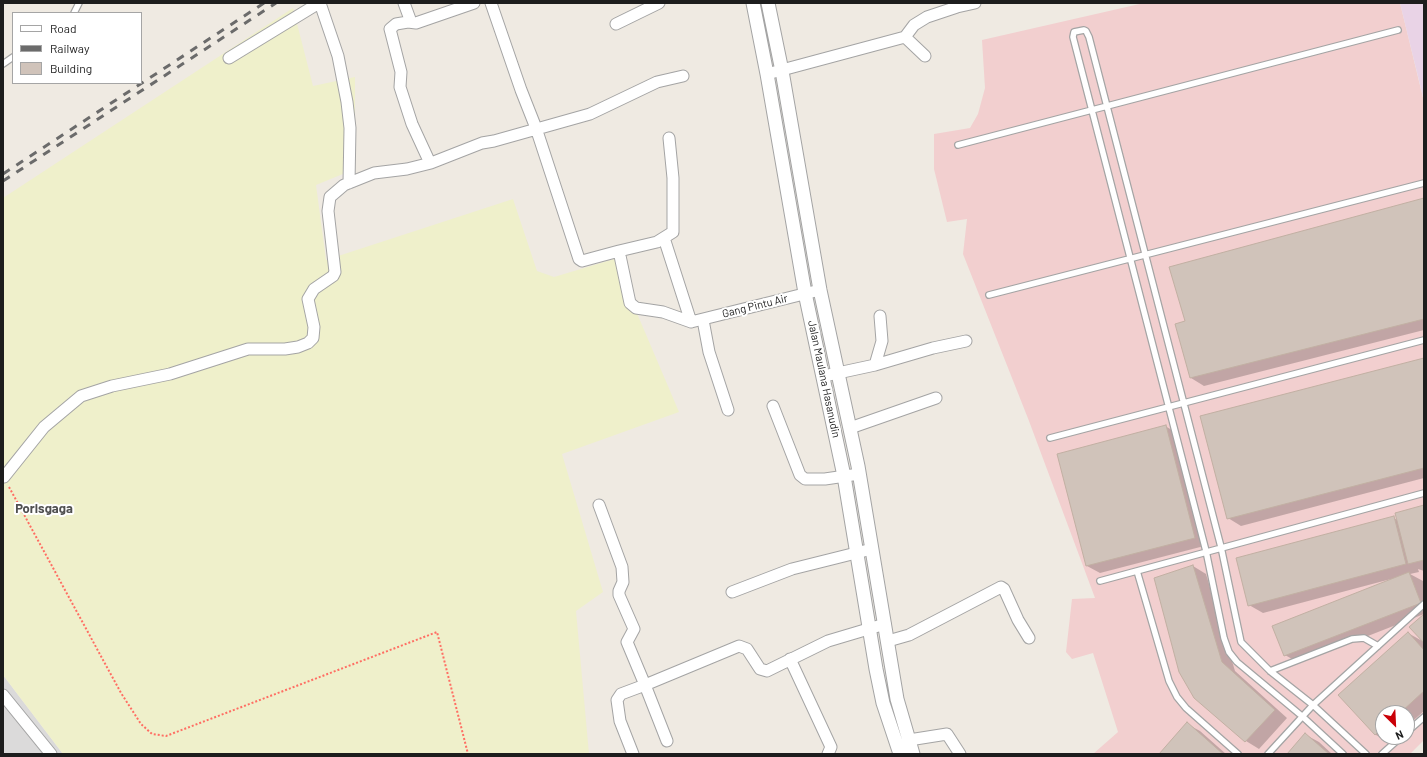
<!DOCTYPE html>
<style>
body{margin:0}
#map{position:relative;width:1427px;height:757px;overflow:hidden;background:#efeae2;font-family:Barlow,sans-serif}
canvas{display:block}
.frame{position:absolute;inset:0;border:4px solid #1d1d1d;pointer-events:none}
.legend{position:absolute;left:12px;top:12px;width:130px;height:72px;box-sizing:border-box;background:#fff;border:1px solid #a5a5a5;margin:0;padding:5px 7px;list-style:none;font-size:12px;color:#1d1d1d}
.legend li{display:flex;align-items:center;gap:8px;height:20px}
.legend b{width:20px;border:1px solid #a5a5a5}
.north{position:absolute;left:1375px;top:705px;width:40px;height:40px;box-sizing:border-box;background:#fff;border:1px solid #a5a5a5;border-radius:50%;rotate:156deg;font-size:11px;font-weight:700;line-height:16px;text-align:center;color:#1d1d1d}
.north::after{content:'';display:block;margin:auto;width:14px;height:18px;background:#ca0007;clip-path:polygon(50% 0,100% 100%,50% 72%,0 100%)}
</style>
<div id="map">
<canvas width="1427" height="757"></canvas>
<div class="frame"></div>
<ul class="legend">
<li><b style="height:5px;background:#fff"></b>Road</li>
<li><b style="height:5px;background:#6b6b6b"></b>Railway</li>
<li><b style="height:11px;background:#d0c3ba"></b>Building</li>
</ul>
<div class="north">N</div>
</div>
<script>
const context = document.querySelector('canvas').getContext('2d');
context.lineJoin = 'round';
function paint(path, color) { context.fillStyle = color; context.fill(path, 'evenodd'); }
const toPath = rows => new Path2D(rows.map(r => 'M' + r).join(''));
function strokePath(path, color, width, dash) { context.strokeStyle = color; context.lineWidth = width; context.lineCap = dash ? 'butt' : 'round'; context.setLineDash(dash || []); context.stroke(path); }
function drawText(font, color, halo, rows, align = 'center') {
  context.font = font + ' Barlow,sans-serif'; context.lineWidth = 4; context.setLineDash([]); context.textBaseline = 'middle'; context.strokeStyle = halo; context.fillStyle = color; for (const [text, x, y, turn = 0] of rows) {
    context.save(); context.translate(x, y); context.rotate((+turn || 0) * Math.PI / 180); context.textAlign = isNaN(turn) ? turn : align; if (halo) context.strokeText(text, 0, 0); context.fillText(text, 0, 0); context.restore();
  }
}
paint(toPath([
 [3,675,63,754,3,754]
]), '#dbdada');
paint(toPath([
 [1144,3,1400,3,1424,102,1424,740,1410,754,1093,754,1118,732,1093,653,1072,659,1066,652,1072,599,1095,598,1029,421,963,254,967,219,947,222,934,169,934,134,970,128,978,114,985,88,982,40],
 [1383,713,1407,713,1407,737,1383,737]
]), '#f2cfcf');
paint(toPath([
 [1400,3,1424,3,1424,102,1423,97]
]), '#e9d3e6');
paint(toPath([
 [293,8,313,86,355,77,355,169,316,185,326,260,513,199,537,271,554,277,621,257,633,304,679,412,562,454,603,592,576,611,589,754,63,754,3,675,3,198]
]), '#eff0cb');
paint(toPath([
 [1424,199,1424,330,1204,386,1191,378],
 [1424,359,1424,478,1241,526,1228,518],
 [1165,426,1179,434,1208,545,1100,573,1087,566],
 [1424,506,1424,571,1418,569,1419,572,1410,574,1423,581,1424,584,1424,614,1299,663,1285,655,1391,579,1263,613,1249,605,1394,518,1397,520],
 [1193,566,1206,574,1235,671,1287,718,1259,749,1246,741,1195,697],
 [1424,615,1424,711,1407,726,1407,713,1383,713,1383,737,1395,737,1389,742,1376,735,1340,695,1408,633,1424,642],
 [1187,724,1200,731,1226,754,1161,754],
 [1306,735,1319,742,1332,754,1289,754]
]), '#0003');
const building = toPath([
 [1424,198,1424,319,1190,378,1175,324,1185,321,1169,267,1424,198],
 [1424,358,1424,468,1227,519,1200,416,1424,358],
 [1166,425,1195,538,1086,566,1057,454,1166,425],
 [1424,505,1424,560,1408,564,1395,513,1424,505],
 [1394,516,1406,564,1248,606,1236,558,1394,516],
 [1193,565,1222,662,1275,710,1245,742,1194,698,1179,672,1154,578,1193,565],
 [1409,572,1421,603,1284,656,1272,626,1409,572],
 [1424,614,1424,643,1409,627,1424,614],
 [1408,632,1424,650,1424,691,1400,713,1383,713,1383,728,1375,735,1338,695,1408,632],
 [1187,722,1223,754,1159,754,1187,722],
 [1305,733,1329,754,1287,754,1305,733]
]);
paint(building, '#d0c3ba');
strokePath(building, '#c2b0a3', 1);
const service = toPath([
 [74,13,79,3],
 [3,64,13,57],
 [958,145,1398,30],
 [989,295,1424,183],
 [1050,438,1424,340],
 [1137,571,1169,681,1177,697,1186,708,1238,754],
 [1100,581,1424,493],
 [1270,671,1352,639,1364,638,1378,646],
 [1407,732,1424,717],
 [1268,754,1313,705,1424,604],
 [1343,754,1303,717,1237,662,1229,652,1224,638,1206,551,1073,37,1074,32,1084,30,1086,31,1089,37,1221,547,1241,642,1270,671,1313,705,1366,754],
 [1382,754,1401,737]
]);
const minor = toPath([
 [320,3,338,56,347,102,350,128,349,183],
 [404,3,411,22],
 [491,3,521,90,536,128,579,259,582,261,619,251,630,303,636,308,663,312,691,322],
 [616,24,659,3],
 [905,37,914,25,927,17,957,7,975,3],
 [229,58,319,3],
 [767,74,905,37,925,56],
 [430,163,412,124,400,87,401,72,390,29,396,24,408,22,416,23,474,3],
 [664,238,691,322],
 [619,251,657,242,673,232,673,178,669,138],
 [703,320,709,352,728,410],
 [691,322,820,290],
 [875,365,933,348,966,341],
 [824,376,875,365,882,341,880,316],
 [773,406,800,475,805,479,825,479,859,474],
 [850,428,936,398],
 [4,477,44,427,81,396,112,386,170,374,248,349,285,349,298,347,308,343,313,338,314,327,308,299,314,289,333,276,335,272,328,211,330,197,344,185,374,173,407,169,431,163,482,143,494,141,590,114,657,82,683,76],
 [599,505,622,567,623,582,619,591,619,595,634,629,627,642,645,685,739,646,747,649,760,669,767,671,828,641,885,624],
 [732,592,792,569,872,549],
 [888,641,909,635,1001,587,1004,589,1018,620,1029,638],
 [790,659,831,747,828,754],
 [3,695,51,754],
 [909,740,947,734,960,754],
 [633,754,620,721,617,700,621,694,645,685,667,741]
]);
const tertiary = toPath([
 [753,3,767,74,805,293,844,476,876,669,883,703,900,754],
 [768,3,782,71,820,290,858,466,897,699,913,754]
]);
strokePath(service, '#a4a4a4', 8);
strokePath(minor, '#a4a4a4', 13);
strokePath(tertiary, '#a4a4a4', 15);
strokePath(toPath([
 [9,487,121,693,141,724,152,734,166,736,437,632,468,754]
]), '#ff6e63', 2, [2, 2]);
strokePath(service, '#fff', 5.5);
strokePath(minor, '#fff', 11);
strokePath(tertiary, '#fff', 13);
strokePath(toPath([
 [3,174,264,3],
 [3,181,276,3]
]), '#6b6b6b', 3, [8, 8]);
drawText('11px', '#1d1d1d', '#fff', [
 ["Gang Pintu Air",755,306,-14],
 ["Jalan Maulana Hasanudin",824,379,78]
]);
drawText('bold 13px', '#505050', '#fff', [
 ["Porisgaga",44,509]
]);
</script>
